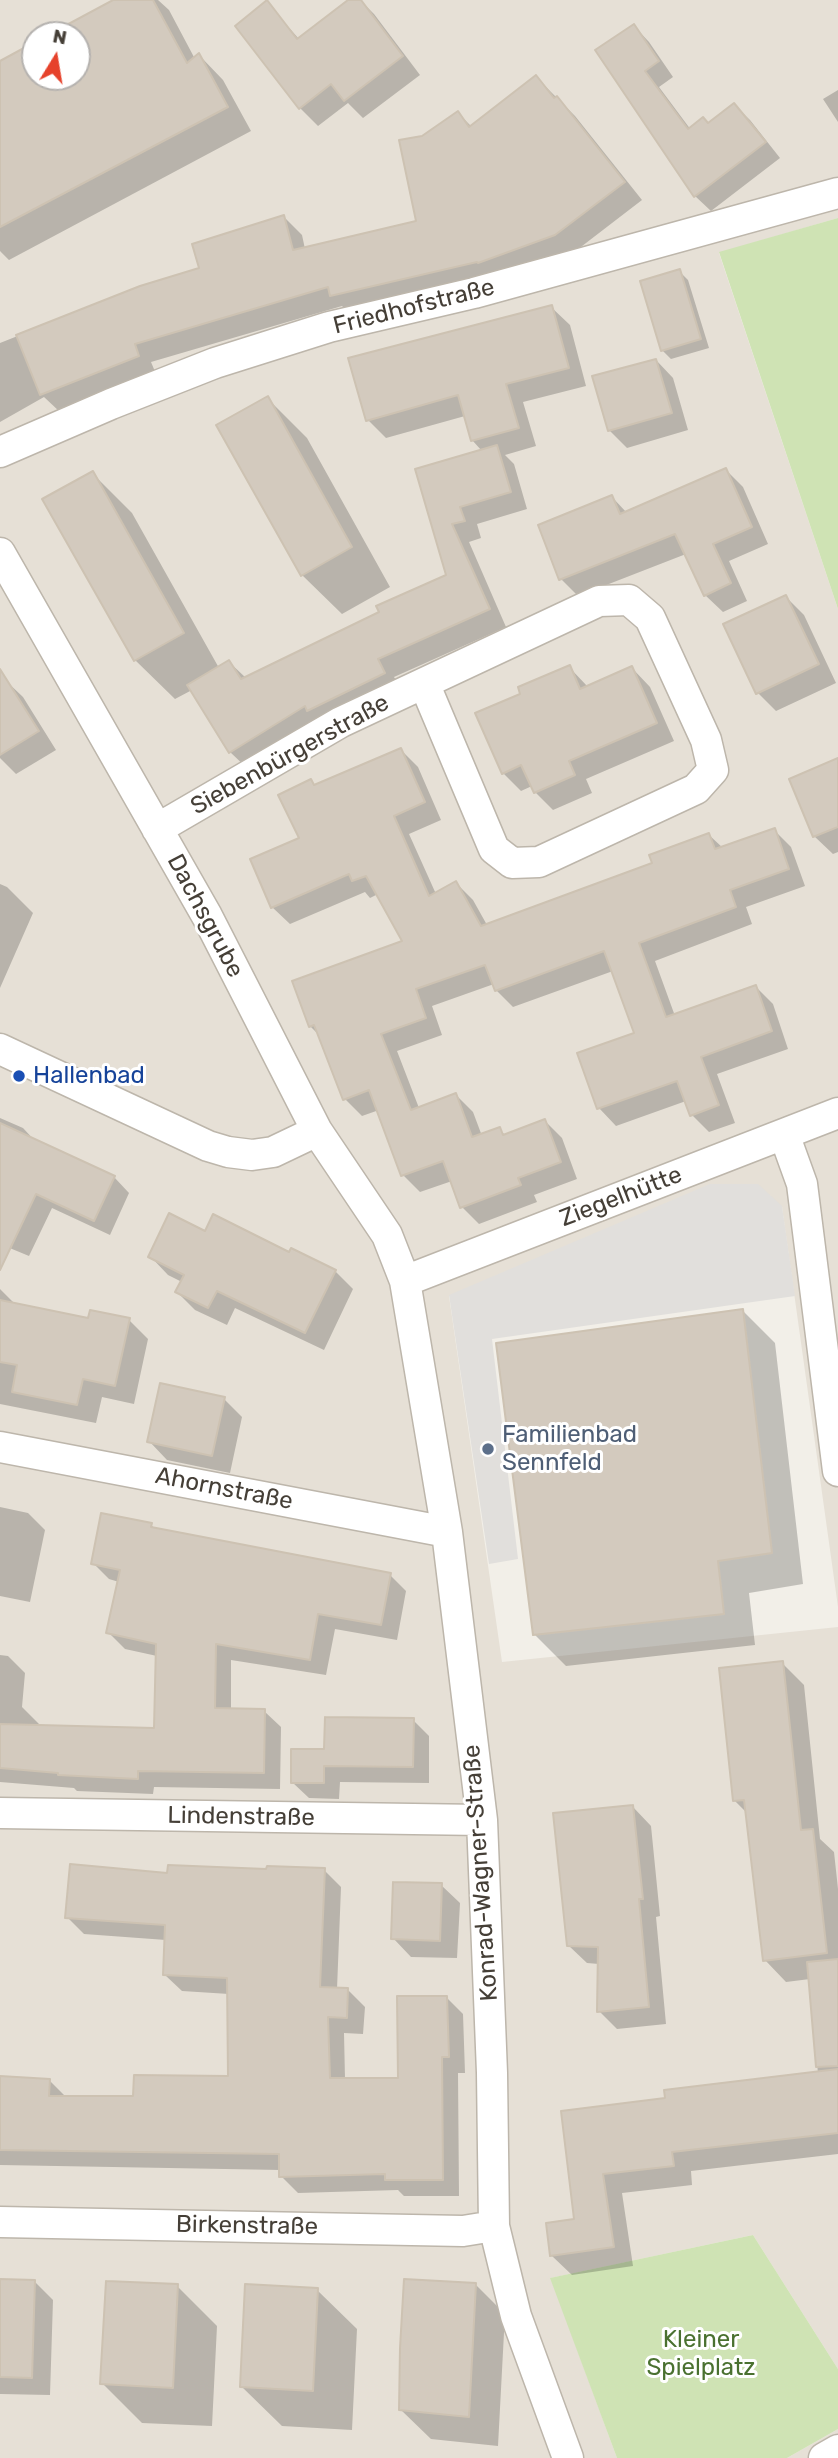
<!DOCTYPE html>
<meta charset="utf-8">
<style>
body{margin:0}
#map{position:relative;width:838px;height:2458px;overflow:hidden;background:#f2efe8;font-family:Rubik,sans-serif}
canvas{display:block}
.north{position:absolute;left:21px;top:21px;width:70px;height:70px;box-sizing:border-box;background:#fff;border:2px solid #b5b2af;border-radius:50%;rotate:11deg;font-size:19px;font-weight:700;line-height:28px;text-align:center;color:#453f37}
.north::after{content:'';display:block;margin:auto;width:24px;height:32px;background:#e6422b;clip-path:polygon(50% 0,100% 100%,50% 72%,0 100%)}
</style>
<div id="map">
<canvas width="838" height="2458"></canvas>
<div class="north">N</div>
</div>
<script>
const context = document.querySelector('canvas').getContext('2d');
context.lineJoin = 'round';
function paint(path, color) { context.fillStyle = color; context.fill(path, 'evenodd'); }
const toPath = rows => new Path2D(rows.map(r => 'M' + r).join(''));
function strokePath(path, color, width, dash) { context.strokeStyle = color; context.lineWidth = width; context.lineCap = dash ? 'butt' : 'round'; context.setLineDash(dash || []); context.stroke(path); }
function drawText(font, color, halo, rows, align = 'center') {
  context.font = font + ' Rubik,sans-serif'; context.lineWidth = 6; context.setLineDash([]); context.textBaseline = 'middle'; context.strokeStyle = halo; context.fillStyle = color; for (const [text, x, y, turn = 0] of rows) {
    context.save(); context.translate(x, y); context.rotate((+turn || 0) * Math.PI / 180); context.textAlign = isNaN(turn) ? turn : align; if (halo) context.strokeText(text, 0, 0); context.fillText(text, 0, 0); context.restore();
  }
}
paint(toPath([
 [0,0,838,0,838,218,719,253,838,609,838,1607,782,1207,449,1296,502,1662,838,1627,838,2369,753,2235,551,2278,617,2458,0,2458],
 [35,35,77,35,77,77,35,77],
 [838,2429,838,2458,787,2458]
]), '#e6e0d6');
paint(toPath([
 [838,218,838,609,719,252],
 [753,2235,838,2369,838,2429,787,2458,617,2458,550,2278]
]), '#cfe3b4');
paint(toPath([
 [710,1184,758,1184,782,1206,795,1296,492,1339,518,1559,489,1564,449,1295]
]), '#e1dfdc');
paint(toPath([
 [117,0,158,0,169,10,195,59,199,55,223,80,251,131,9,260,0,251,0,63,35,44,35,77,77,77,77,35,52,35],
 [351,0,360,0,374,14,420,75,363,118,348,103,318,126,300,108,267,3,299,39],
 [634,26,649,42,673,77,659,87,691,130,709,125,734,105,750,120,780,158,711,211,695,196,597,51],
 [536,77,575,116,642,200,573,253,349,313,342,306,151,362,156,374,60,412,44,397,0,422,0,343,141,287,202,269,284,217,302,235,305,249,418,223,422,138,458,113,472,127],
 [838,90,838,122,823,99],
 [679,271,688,280,709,348,671,359,662,350],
 [551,307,570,325,586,386,523,402,536,446,505,455,514,464,527,509,477,524,481,538,469,542,506,627,394,677,402,691,248,769,230,752,192,690,175,699,135,660,92,473,132,513,219,668,229,662,246,678,381,612,448,576,417,470,482,451,472,440,465,416,386,438,368,420],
 [656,360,673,378,688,430,627,448,609,430],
 [267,398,307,438,390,587,342,614,302,575],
 [726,470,743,487,768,544,729,561,747,601,723,612,705,595,686,554,578,596,561,579,612,497,627,513],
 [786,597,804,615,836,683,776,711,758,693],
 [569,667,588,687,632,668,650,687,674,741,586,779,592,793,553,810,535,792,532,786,521,791,503,773,522,694],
 [4,679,23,697,56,750,16,774,0,758,0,681],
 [401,750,418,767,441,820,409,834,436,894,456,883,473,900,487,925,655,864,709,835,723,848,774,830,791,847,805,886,746,907,752,924,655,961,675,1016,756,987,773,1004,788,1049,717,1074,735,1123,709,1132,692,1115,686,1101,616,1126,599,1108,636,1034,613,971,513,1007,496,990,494,984,432,1006,442,1035,397,1051,419,1108,456,1095,473,1112,482,1136,499,1129,506,1136,545,1121,562,1138,577,1179,534,1195,537,1202,479,1224,462,1207,452,1181,420,1192,403,1175,379,1110,362,1116,345,1099,320,1036,310,1026,405,942,378,894,370,898,365,892,290,924,272,907,302,839,310,781,316,787],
 [838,760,838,852,833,854,814,836],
 [0,884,7,887,33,913,0,988],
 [0,1118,23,1128,36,1142,114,1177,129,1193,110,1235,52,1208,29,1256,0,1244],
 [206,1233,289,1254,335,1271,353,1289,324,1350,235,1308,227,1325,195,1310,177,1292,182,1282,168,1275,150,1256],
 [0,1289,13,1302,12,1304,90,1320,129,1320,148,1339,134,1404,102,1397,96,1423,0,1404],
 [743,1311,775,1343,803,1584,749,1593,755,1645,566,1666,534,1634],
 [224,1399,242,1417,230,1473,167,1460,149,1441],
 [0,1507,28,1513,45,1530,30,1602,0,1596],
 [151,1525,156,1530,390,1575,406,1591,397,1640,335,1629,326,1675,231,1660,231,1710,264,1711,281,1727,280,1789,154,1787,153,1794,77,1791,74,1788,0,1782,0,1655,8,1656,25,1673,22,1707,39,1724,38,1727,156,1730,157,1656,125,1649,108,1632,119,1582,109,1579,93,1563],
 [782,1663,804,1685,820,1839,834,1852,838,1889,838,2154,691,2171,692,2185,622,2193,633,2266,572,2275,552,2256,576,2221,563,2112,667,2099,818,2074,810,1979,786,1982,765,1960,747,1813,734,1800],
 [413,1720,429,1736,429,1783,340,1782,339,1799,309,1798,292,1782,326,1751],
 [633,1807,651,1826,660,1916,656,1917,666,2024,617,2029,599,2011,599,1964,587,1963,568,1945],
 [324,1870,341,1887,337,1989,348,1990,365,2007,363,2034,344,2033,345,2079,399,2080,447,1998,463,2014,465,2073,458,2073,459,2196,404,2196,398,2190,298,2193,281,2176,281,2170,0,2165,0,2078,49,2080,66,2097,135,2098,230,2077,229,1994,182,1991,165,1975,166,1940,84,1934,67,1917,169,1875],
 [441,1885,460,1903,457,1958,411,1957,393,1938],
 [0,2281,35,2282,53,2300,50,2395,0,2394],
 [476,2285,505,2314,498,2446,431,2439,401,2410],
 [177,2286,217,2326,212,2426,142,2423,102,2383],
 [317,2290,357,2329,352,2430,282,2426,242,2387]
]), '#0003');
const building = toPath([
 [113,0,153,0,187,63,199,53,228,107,0,227,0,61,35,42,35,77,77,77,77,35,48,35,113,0],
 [267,0,297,39,348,0,361,0,403,56,344,101,331,84,299,109,235,26,267,0],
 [634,24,659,61,645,71,688,129,703,117,708,123,734,103,766,142,694,197,595,50,634,24],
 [536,75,554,98,557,96,625,182,555,235,478,263,477,262,330,296,328,287,135,344,139,356,40,395,16,335,140,286,199,268,192,244,284,215,293,250,416,221,399,140,422,136,458,111,469,127,536,75],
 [680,269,701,339,661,351,640,281,680,269],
 [552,305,569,368,506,384,519,428,471,441,458,395,366,421,348,358,552,305],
 [656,359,672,413,608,431,592,376,656,359],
 [268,396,352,547,301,576,216,425,268,396],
 [497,445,511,492,460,507,465,521,452,524,490,609,378,659,385,673,307,711,305,706,229,753,187,685,229,660,241,679,379,612,376,606,446,575,415,469,497,445],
 [726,468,752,527,713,544,731,583,704,596,675,534,559,580,538,525,612,495,620,514,726,468],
 [93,471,184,633,134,661,42,499,93,471],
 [786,595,819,664,756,694,723,624,786,595],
 [570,665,580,689,632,666,657,723,569,761,575,775,534,793,521,765,502,774,475,713,520,694,518,687,570,665],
 [0,669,39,731,0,755,0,669],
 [401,748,425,802,394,816,429,896,456,881,481,926,652,863,649,855,709,833,715,849,775,828,789,869,730,890,736,907,639,943,666,1017,756,985,772,1031,701,1057,719,1105,690,1116,677,1081,597,1109,577,1053,634,1033,604,951,495,991,485,965,416,989,426,1018,381,1034,411,1110,456,1093,472,1137,500,1127,503,1135,545,1119,561,1162,518,1178,521,1185,460,1208,443,1161,401,1176,369,1090,343,1100,314,1025,309,1027,292,981,402,941,366,876,352,881,349,874,271,908,250,859,299,838,278,795,311,779,314,785,401,748],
 [838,758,838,827,813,837,789,779,838,758],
 [0,1123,115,1176,94,1221,36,1194,0,1270,0,1123],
 [169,1213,205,1231,213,1214,289,1252,291,1248,336,1270,305,1333,217,1291,208,1308,175,1292,184,1275,148,1257,169,1213],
 [0,1300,88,1318,90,1310,130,1318,115,1386,83,1379,77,1405,12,1392,17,1365,0,1362,0,1300],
 [743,1309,772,1553,718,1561,724,1614,533,1635,496,1343,743,1309],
 [160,1383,225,1397,212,1456,147,1442,160,1383],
 [101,1513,152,1523,151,1527,391,1573,381,1625,318,1614,310,1660,216,1644,215,1708,265,1709,264,1773,138,1771,138,1779,58,1775,58,1773,0,1768,0,1724,154,1728,156,1644,106,1633,120,1570,91,1564,101,1513],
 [783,1661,801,1830,813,1829,827,1953,763,1961,744,1800,733,1801,719,1668,783,1661],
 [325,1717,414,1718,413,1767,324,1766,324,1783,291,1783,291,1749,324,1749,325,1717],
 [633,1805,643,1899,639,1899,649,2007,597,2012,598,1947,567,1946,553,1813,633,1805],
 [70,1864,167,1873,168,1865,266,1869,267,1866,325,1868,320,1987,348,1988,347,2018,328,2017,330,2078,398,2078,397,1996,447,1996,449,2057,442,2057,443,2180,385,2180,385,2174,279,2177,279,2154,0,2150,0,2076,50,2079,49,2096,133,2096,134,2075,228,2076,227,1978,163,1975,165,1925,65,1918,70,1864],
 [393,1882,442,1883,440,1941,391,1939,393,1882],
 [838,1959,838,2066,816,2067,807,1962,838,1959],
 [838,2069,838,2133,672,2152,674,2166,603,2174,614,2247,550,2256,546,2223,574,2219,561,2111,665,2098,664,2090,838,2069],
 [0,2279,35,2280,32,2378,0,2377,0,2279],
 [404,2279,476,2283,469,2417,399,2410,400,2348,404,2279],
 [106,2281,178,2284,173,2388,100,2384,106,2281],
 [245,2284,318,2288,313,2391,240,2387,245,2284]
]);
paint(building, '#d3cabe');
strokePath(building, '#cdc2b2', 2);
const street = toPath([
 [0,452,111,404,215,363,329,327,474,293,838,193],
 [0,553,207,916,317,1131,387,1235,405,1281,447,1532,482,1820,492,2073,494,2226,516,2316,568,2458],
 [157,829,341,722,599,601,629,600,650,618,706,740,713,770,696,789,539,862,512,863,494,849,424,683],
 [0,1049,208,1146,228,1152,252,1155,273,1152,317,1131],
 [784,1134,802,1184,838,1471],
 [405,1281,838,1113],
 [0,1447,447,1532],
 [0,1813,482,1820],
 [0,2222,463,2231,494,2226],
 [824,2458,838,2450]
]);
strokePath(street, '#bdb6ab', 33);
strokePath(street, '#fff', 30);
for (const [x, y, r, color] of [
 [19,1076,7,"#1a4fb4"],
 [488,1449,7,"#5c6f8a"]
]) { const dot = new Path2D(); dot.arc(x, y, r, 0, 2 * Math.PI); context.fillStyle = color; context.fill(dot); strokePath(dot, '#fff', 2.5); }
drawText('24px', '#453f37', '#fff', [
 ["Friedhofstraße",414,307,-14],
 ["Siebenbürgerstraße",290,755,-29],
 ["Dachsgrube",205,916,62],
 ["Ziegelhütte",621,1197,-21],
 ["Ahornstraße",224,1489,11],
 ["Lindenstraße",241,1817,1],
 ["Konrad-Wagner-Straße",481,1873,-94],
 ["Birkenstraße",247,2226,1]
]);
drawText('24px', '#164399', '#fff', [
 ["Hallenbad",33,1076]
], 'left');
drawText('24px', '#4e5e75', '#fff', [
 ["Familienbad",502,1435],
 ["Sennfeld",502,1463]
], 'left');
drawText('24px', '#4a7130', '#fff', [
 ["Kleiner",701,2340],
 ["Spielplatz",701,2368]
]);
</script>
